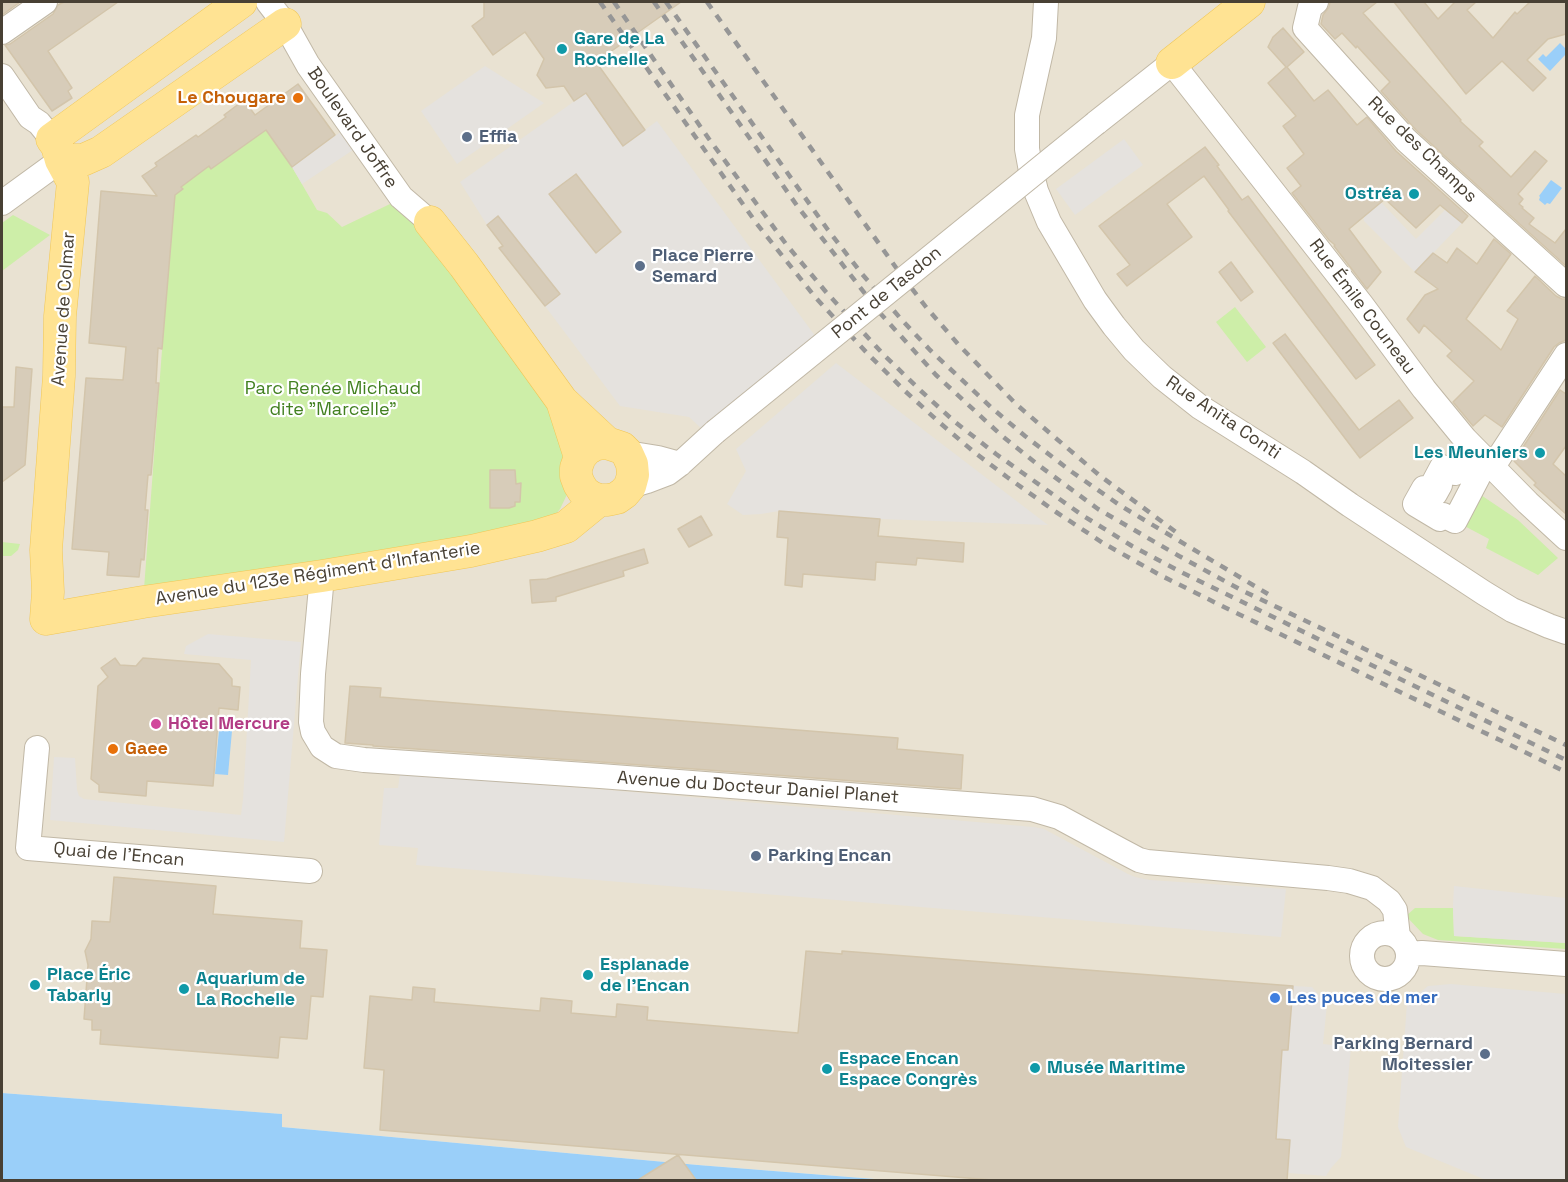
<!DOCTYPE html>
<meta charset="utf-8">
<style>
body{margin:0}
#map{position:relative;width:1568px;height:1182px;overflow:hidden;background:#f4f0e5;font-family:"Space Grotesk",sans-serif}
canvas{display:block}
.frame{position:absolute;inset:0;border:3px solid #484034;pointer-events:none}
</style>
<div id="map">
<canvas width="1568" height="1182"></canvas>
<div class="frame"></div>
</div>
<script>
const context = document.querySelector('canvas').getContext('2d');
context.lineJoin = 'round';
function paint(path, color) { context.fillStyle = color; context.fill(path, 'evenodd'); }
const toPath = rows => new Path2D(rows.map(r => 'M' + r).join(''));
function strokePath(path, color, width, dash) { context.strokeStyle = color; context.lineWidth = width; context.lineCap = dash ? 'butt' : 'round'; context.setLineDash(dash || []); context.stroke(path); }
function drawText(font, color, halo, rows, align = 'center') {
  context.font = font + ' "Space Grotesk",sans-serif'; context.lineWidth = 4.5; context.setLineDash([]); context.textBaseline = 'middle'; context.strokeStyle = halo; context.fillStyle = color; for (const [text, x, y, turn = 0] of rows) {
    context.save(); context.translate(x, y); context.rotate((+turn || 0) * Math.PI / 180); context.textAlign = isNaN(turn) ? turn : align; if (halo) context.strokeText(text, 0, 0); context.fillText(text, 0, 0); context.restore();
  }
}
paint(toPath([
 [2,2,1566,2,1566,1180,887,1180,698,1165,282,1127,281,1114,2,1093]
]), '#e9e2d2');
paint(toPath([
 [264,125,292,167,317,210,327,213,342,227,390,204,401,197,562,401,576,476,560,509,537,536,143,602,174,191],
 [13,215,50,235,2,271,2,223],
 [1235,307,1266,347,1247,362,1216,322],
 [1472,489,1518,520,1558,558,1538,575,1486,548,1489,539,1455,521],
 [2,542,20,544,18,550,11,556,2,556],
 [1415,908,1453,908,1454,936,1566,943,1566,949,1438,940,1423,934,1406,916]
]), '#cdeea8');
paint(toPath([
 [485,66,544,103,457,164,421,111],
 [586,93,623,146,657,121,816,337,703,430,689,417,620,406,545,306,487,225,460,182],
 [342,131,353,150,302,184,292,167],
 [1124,139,1143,165,1075,215,1056,189],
 [1381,202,1416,239,1451,204,1463,215,1459,220,1462,223,1415,272,1364,221,1364,217],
 [836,363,1048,525,880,519,779,511,761,514,743,515,727,504,746,471,736,449],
 [208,634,301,642,284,842,50,820,54,757,75,758,77,790,79,796,84,799,241,815,243,799,251,660,184,654,186,646],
 [400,774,608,790,1034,827,1044,829,1128,874,1135,877,1150,880,1286,889,1281,937,416,865,418,848,379,845,384,788,398,788],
 [1454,886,1566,898,1566,943,1454,936,1453,905],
 [1451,984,1566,994,1566,1180,1486,1180,1406,1147,1398,1127,1407,1003,1428,986],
 [1293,986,1312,987,1327,1004,1323,1044,1351,1047,1341,1157,1331,1168,1326,1176,1288,1173,1290,1140,1276,1139,1282,1050,1288,1050]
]), '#e5e2de');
paint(toPath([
 [1560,43,1566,49,1566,54,1550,71,1538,59,1543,54,1546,57],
 [1551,180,1562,188,1550,204,1547,203,1545,205,1539,200,1540,197,1539,196],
 [220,719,233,720,228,775,215,774],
 [2,1093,282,1114,282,1127,698,1165,887,1180,2,1180]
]), '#9acff9');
const building = toPath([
 [2,2,20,2,2,15,2,2],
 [64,2,118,2,48,51,72,88,68,91,72,98,52,111,5,45,10,44,53,14,58,5,64,2],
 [484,2,681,2,596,62,645,130,623,146,586,93,574,101,564,86,546,88,537,75,544,59,525,32,493,55,472,26,484,17,484,2],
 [1330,2,1377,2,1363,13,1461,120,1460,121,1483,142,1479,146,1511,177,1535,151,1547,161,1518,194,1523,199,1519,204,1523,207,1522,208,1534,218,1529,224,1555,243,1566,229,1566,266,1416,130,1381,91,1390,82,1357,46,1356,48,1342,33,1335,39,1321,24,1323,15,1329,7,1330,2],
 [1394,2,1424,2,1438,19,1455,2,1476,2,1467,10,1493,38,1515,12,1517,14,1530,2,1566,2,1566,34,1548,39,1527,60,1546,78,1533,91,1502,61,1466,94,1394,2],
 [1283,28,1304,52,1287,67,1314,101,1328,90,1357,125,1367,117,1396,151,1468,216,1462,223,1440,205,1416,228,1385,199,1349,229,1381,272,1367,289,1334,246,1335,245,1329,240,1292,193,1301,186,1287,168,1304,154,1283,126,1296,116,1268,83,1286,67,1268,47,1273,37,1283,28],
 [298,84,335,135,292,167,266,130,211,169,209,166,181,187,183,189,175,195,162,349,158,348,156,383,159,383,151,475,148,475,145,510,148,510,144,560,141,559,139,577,107,575,109,552,72,549,86,378,123,380,126,347,89,343,101,191,157,196,142,176,157,166,155,163,196,135,198,137,226,117,224,115,244,100,255,115,298,84],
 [1205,147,1219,165,1217,166,1242,200,1248,196,1375,365,1356,379,1228,211,1229,210,1204,176,1167,204,1192,237,1127,286,1117,274,1130,265,1099,226,1205,147],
 [576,174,621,232,596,253,549,194,576,174],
 [498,216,560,294,545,306,499,248,503,246,487,225,498,216],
 [1494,239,1511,254,1466,319,1501,350,1518,319,1507,311,1535,276,1556,296,1562,299,1566,299,1566,340,1559,343,1554,347,1502,427,1485,415,1473,426,1453,402,1474,381,1447,356,1452,351,1424,325,1419,333,1407,319,1425,295,1438,289,1415,272,1433,253,1447,263,1457,248,1477,264,1494,239],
 [1231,262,1253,292,1241,301,1219,272,1231,262],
 [1285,334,1359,430,1399,400,1413,418,1360,458,1273,343,1285,334],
 [16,367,32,369,25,465,2,482,2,407,14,407,16,367],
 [1560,390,1566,394,1566,446,1553,464,1566,476,1566,514,1534,485,1536,483,1514,461,1560,390],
 [490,470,515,470,516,484,521,483,520,502,515,502,515,506,509,508,490,508,490,470],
 [779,511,880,519,878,536,964,543,963,562,917,558,916,565,876,562,875,580,803,574,802,587,785,585,788,538,777,537,779,511],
 [701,516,712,535,689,547,678,529,701,516],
 [644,549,648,563,623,571,624,576,556,597,556,601,532,603,530,580,547,579,644,549],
 [115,658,120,665,136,666,143,658,219,664,232,679,232,686,240,687,238,710,219,708,213,786,147,781,146,796,99,792,99,785,91,779,98,686,108,677,101,668,115,658],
 [350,686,381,688,380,697,898,738,897,749,963,755,961,789,601,762,373,746,373,745,345,743,350,686],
 [114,877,216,886,213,914,302,921,300,948,327,950,323,997,311,996,307,1039,280,1037,278,1058,100,1044,101,1030,92,1030,92,1020,84,1019,88,965,85,951,91,939,92,921,110,922,114,877],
 [806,951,842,954,842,951,1293,986,1288,1050,1282,1050,1276,1139,1290,1140,1287,1180,992,1180,380,1130,384,1070,364,1068,370,996,412,1000,413,987,435,989,434,1002,540,1011,541,998,572,1001,571,1013,616,1017,617,1004,648,1007,647,1020,798,1033,806,951],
 [678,1155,696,1180,638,1180,678,1155]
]);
paint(building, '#d7ccb9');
strokePath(building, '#d3c5ab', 1.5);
const minor = toPath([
 [268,2,285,24,308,65,401,197,430,222],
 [1046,2,1044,38,1027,115,1027,149,1031,171,1036,191,1049,222,1095,300,1114,326,1134,350,1162,377,1200,407,1303,472,1350,505,1484,593,1512,610,1549,626,1566,632],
 [1316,2,1310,7,1305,28,1406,140,1566,285],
 [2,32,45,2],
 [2,76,30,117,39,123,52,139],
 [1096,123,1172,63,1361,304,1424,389,1465,439,1528,503,1566,538],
 [2,203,61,160],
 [627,453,658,458,680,464],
 [1461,462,1478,477,1455,521,1443,515,1440,519,1415,504,1424,488,1435,494,1440,485,1434,482,1442,467,1455,473,1461,462],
 [1492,468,1566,355],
 [630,486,647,481,668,473,680,464,715,432],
 [322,576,313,674,311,722,313,732,322,747,336,756,364,760,600,776,1032,809,1059,817,1120,850,1139,860,1147,862,1328,878,1349,881,1372,888,1389,901,1395,910,1398,937],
 [37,748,28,848,310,871],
 '1362 956a23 23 0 1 1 46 0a23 23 0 1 1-46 0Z',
 [1408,954,1422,953,1566,964]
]);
const major = toPath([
 [1172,63,1249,2],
 [61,160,83,160,101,152,285,24],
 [430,222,464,265,562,401,607,443],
 [562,401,580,457,576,468,576,476,579,484,584,492,591,497,599,500,608,500,617,498,624,493,630,486,633,475,632,464,627,453,622,448,607,443,596,444,587,449,580,457],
 [46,619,48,592,46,550,59,376,60,316,73,182,61,160,57,146,52,139,241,2],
 [46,619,143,602,322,576,471,551,537,536,566,527,599,500]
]);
strokePath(minor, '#c1b8a6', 26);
strokePath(major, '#f1c756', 33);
strokePath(minor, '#fff', 24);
strokePath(major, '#ffe393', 32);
strokePath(toPath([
 [600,2,757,224,815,297,867,353,905,391,940,423,974,452,1007,477,1056,512,1103,543,1160,575,1224,607,1566,772],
 [614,2,709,139,786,244,826,292,884,355,921,391,955,422,996,454,1082,515,1132,546,1183,573,1566,760],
 [654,2,798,207,880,313,936,375,1001,435,1037,464,1098,509,1179,556,1241,590,1566,745],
 [666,2,828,230,862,274,901,319,930,350,993,409,1025,436,1072,472,1121,506,1268,594],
 [707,2,897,269,926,307,958,344,1016,404,1038,423,1099,475,1176,532]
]), '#969696', 4.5, [8, 8]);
const minorBridge = toPath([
 [715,432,1096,123]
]);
strokePath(minorBridge, '#c1b8a6', 26, []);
strokePath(minorBridge, '#fff', 24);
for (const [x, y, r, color] of [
 [562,49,6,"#0f9aa8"],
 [298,98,6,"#e8710a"],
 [467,137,6,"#5c6f8a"],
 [1414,194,6,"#0f9aa8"],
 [640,266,6,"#5c6f8a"],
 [1540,453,6,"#0f9aa8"],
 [156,724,6,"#d1479c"],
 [113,749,6,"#e8710a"],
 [756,856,6,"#5c6f8a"],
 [588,975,6,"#0f9aa8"],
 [35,985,6,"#0f9aa8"],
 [184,989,6,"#0f9aa8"],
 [1275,998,6,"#3f7fe0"],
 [1485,1054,6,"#5c6f8a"],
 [1035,1068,6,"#0f9aa8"],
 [827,1069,6,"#0f9aa8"]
]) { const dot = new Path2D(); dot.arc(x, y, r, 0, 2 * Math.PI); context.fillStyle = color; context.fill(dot); strokePath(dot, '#fff', 2); }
drawText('bold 18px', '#0d838f', '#fff', [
 ["Gare de La",574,39],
 ["Rochelle",574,60],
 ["Ostréa",1402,194,"right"],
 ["Les Meuniers",1528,453,"right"],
 ["Esplanade",600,965],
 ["de l’Encan",600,986],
 ["Place Éric",47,975],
 ["Tabarly",47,996],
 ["Aquarium de",196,979],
 ["La Rochelle",196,1000],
 ["Espace Encan",839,1059],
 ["Espace Congrès",839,1080],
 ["Musée Maritime",1047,1068]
], 'left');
drawText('bold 18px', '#c56008', '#fff', [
 ["Le Chougare",286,98],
 ["Gaee",125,749,"left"]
], 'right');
drawText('18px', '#484034', '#fff', [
 ["Boulevard Joffre",352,128,55],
 ["Rue des Champs",1422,150,44],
 ["Pont de Tasdon",887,293,-39],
 ["Rue Émile Couneau",1362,307,53],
 ["Avenue de Colmar",64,309,-86],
 ["Rue Anita Conti",1223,418,34],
 ["Avenue du 123e Régiment d'Infanterie",318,574,-9],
 ["Avenue du Docteur Daniel Planet",758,788,4],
 ["Quai de l'Encan",119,855,5]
]);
drawText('bold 18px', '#4e5e75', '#fff', [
 ["Effia",479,137],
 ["Place Pierre",652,256],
 ["Semard",652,277],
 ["Parking Encan",768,856],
 ["Parking Bernard",1473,1044,"right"],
 ["Moitessier",1473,1065,"right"]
], 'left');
drawText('18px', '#428020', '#fff', [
 ["Parc Renée Michaud",333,389],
 ["dite \"Marcelle\"",333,410]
]);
drawText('bold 18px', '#b23c85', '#fff', [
 ["Hôtel Mercure",168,724]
], 'left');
drawText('bold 18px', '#366cbe', '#fff', [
 ["Les puces de mer",1287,998]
], 'left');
</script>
